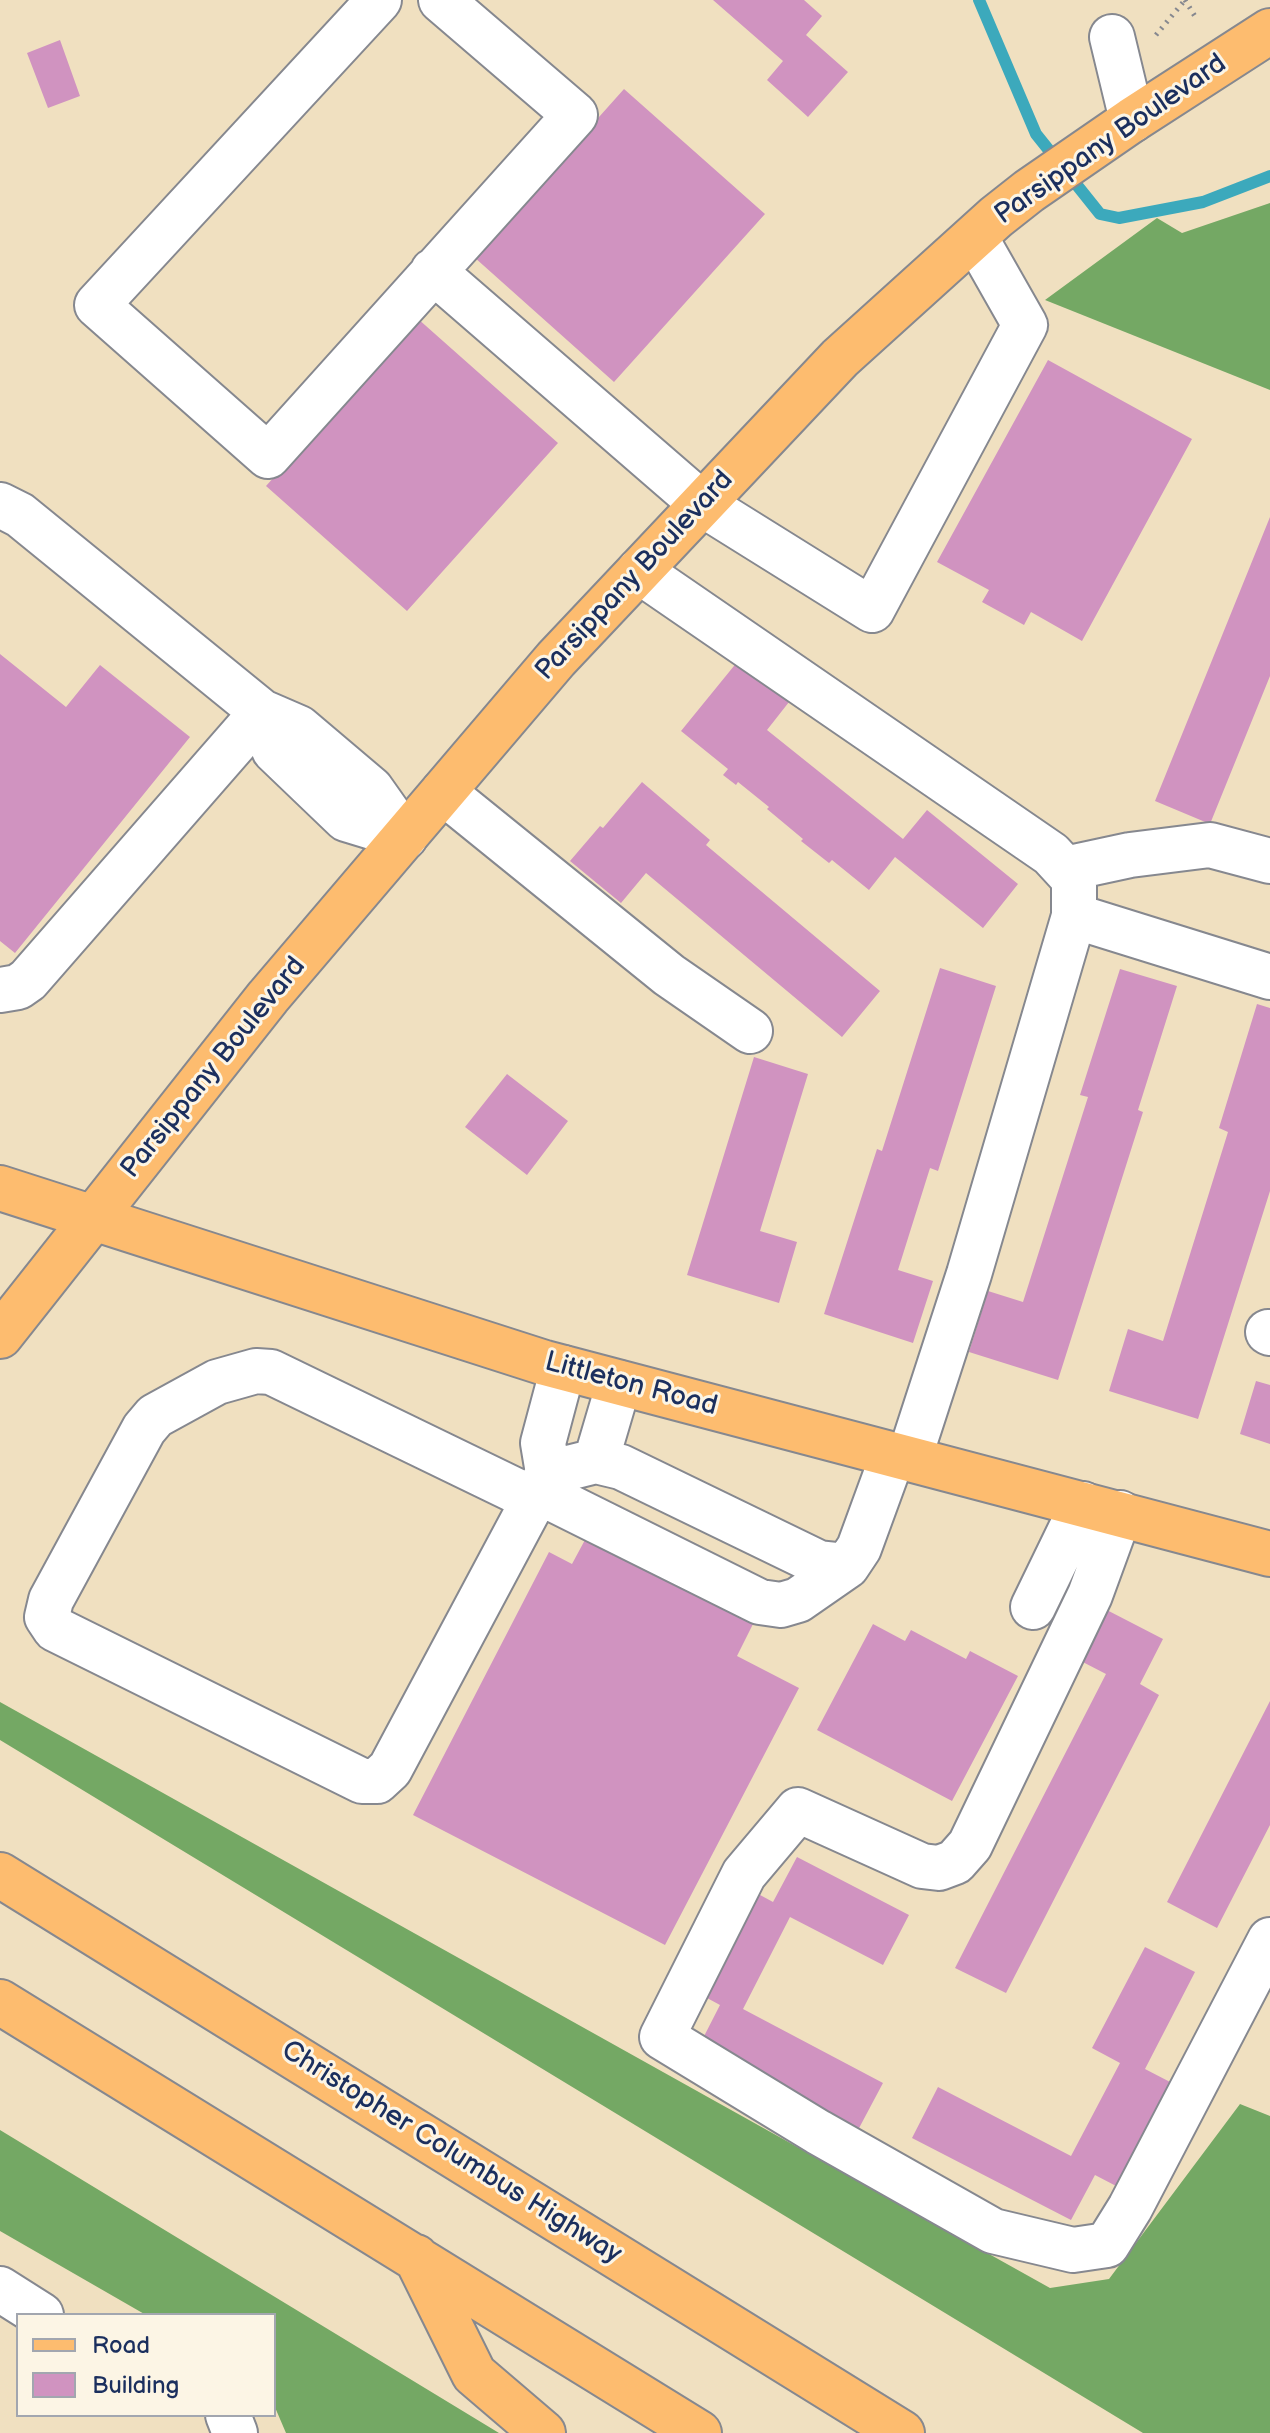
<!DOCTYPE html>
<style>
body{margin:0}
#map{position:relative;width:1270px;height:2433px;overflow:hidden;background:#f0e0c0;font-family:"Balsamiq Sans",sans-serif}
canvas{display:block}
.legend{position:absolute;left:16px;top:2313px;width:260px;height:104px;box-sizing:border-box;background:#fcf5e5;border:2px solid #a2a6af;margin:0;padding:10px 14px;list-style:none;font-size:24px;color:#1b2f5e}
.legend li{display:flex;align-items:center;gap:16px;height:40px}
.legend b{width:40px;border:2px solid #a2a6af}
</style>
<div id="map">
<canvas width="1270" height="2433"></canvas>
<ul class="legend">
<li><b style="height:10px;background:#fdbc6f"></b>Road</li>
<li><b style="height:22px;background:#d093c0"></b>Building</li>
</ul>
</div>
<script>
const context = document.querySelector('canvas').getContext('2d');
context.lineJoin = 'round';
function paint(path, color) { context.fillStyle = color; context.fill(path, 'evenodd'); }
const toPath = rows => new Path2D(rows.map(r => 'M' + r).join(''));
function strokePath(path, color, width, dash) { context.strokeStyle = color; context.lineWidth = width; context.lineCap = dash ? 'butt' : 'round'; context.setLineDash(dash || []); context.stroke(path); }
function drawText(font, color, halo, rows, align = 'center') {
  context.font = font + ' "Balsamiq Sans",sans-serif'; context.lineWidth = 6; context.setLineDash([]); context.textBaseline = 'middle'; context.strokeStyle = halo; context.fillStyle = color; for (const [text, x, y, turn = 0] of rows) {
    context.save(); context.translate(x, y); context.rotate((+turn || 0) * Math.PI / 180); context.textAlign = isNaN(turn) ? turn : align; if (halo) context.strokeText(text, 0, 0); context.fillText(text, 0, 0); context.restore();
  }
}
paint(toPath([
 [1270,203,1270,390,1045,300,1157,218,1182,233],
 [0,1702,1050,2288,1109,2279,1240,2104,1270,2116,1270,2433,1143,2433,0,1740],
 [0,2130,499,2433,286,2433,274,2405,274,2315,146,2315,0,2231]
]), '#74a864');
strokePath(toPath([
 [979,0,1036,134,1100,214,1119,218,1203,202,1270,176]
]), '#3ca9bc', 12);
paint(toPath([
 [713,0,804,0,822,16,806,35,848,72,808,117,767,80,783,61],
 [60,40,80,96,48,108,27,53],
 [624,89,765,214,614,382,474,257],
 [417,318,558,443,407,611,266,486],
 [1048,360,1192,439,1082,641,1031,612,1024,625,982,602,989,590,937,562],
 [1270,517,1270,676,1210,824,1155,801],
 [0,654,66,707,100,665,190,737,15,953,0,941],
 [738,661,789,702,767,730,903,839,927,810,1018,884,983,928,895,857,869,890,832,860,829,863,801,841,803,839,767,809,769,807,738,782,736,785,723,775,728,769,681,731],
 [642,782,710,840,706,845,880,991,842,1037,646,873,621,903,570,861,600,826,603,828],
 [940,968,996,986,938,1171,930,1168,898,1270,933,1281,913,1343,824,1314,877,1149,882,1151],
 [1120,969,1177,986,1138,1110,1143,1112,1058,1380,969,1352,988,1291,1023,1302,1088,1097,1080,1095],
 [1257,1004,1270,1008,1270,1191,1198,1419,1109,1391,1128,1329,1163,1341,1228,1132,1219,1128],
 [754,1057,808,1074,760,1231,797,1242,779,1303,687,1275],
 [507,1074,568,1121,527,1175,465,1127],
 [1256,1381,1270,1385,1270,1444,1240,1434],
 [586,1538,753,1624,737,1656,799,1688,665,1945,413,1815,549,1552,572,1564],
 [1101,1607,1163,1639,1140,1684,1159,1695,1006,1993,955,1968,1106,1674,1075,1658],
 [873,1624,905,1641,911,1630,966,1659,970,1651,1018,1676,952,1801,817,1730],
 [1270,1701,1270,1825,1217,1928,1167,1902],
 [797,1857,909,1915,883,1965,790,1917,743,2009,883,2083,858,2130,698,2048,720,2005,696,1992,749,1889,773,1902],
 [1145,1947,1195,1972,1145,2069,1172,2083,1118,2187,1095,2175,1071,2220,912,2138,938,2087,1071,2156,1120,2063,1092,2048]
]), '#d093c0');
const minor = toPath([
 [379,0,97,305,268,456,575,115,441,0],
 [1112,37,1132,120],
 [433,271,702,504,872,610,1025,325,975,237],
 [0,505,20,515,262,712,299,728,371,789,405,837],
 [639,571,1051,854,1074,879,1074,916,969,1274,909,1459],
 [443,792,669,975,750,1031],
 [1065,869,1130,855,1210,845,1270,861],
 [1074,916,1270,977],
 [0,990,18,987,28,980,262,712,274,750,346,819,405,837],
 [1268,1332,1270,1333],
 [596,1461,619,1383],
 [548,1473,596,1461,621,1467,819,1563,847,1566,859,1548,893,1455],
 [537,1491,760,1602,781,1605,798,1600,847,1566],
 [533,1499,271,1372,256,1371,217,1382,155,1416,144,1429,51,1600,47,1617,55,1629,362,1781,377,1781,390,1769,548,1473,543,1443,563,1368],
 [1120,1513,1090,1595,970,1845,955,1862,939,1868,922,1866,798,1810,744,1874,662,2037,818,2132,993,2231,1073,2250,1107,2245,1130,2208,1270,1940],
 [1033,1607,1083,1504],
 [0,2289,41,2315],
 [228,2415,235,2433]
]);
const major = toPath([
 [0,1188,545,1363,1270,1554],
 [0,1336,268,997,556,659,840,358,996,217,1029,191,1132,120,1270,31]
]);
const highway = toPath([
 [0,1875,902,2433],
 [0,2002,699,2433],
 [416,2257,474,2374,543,2433]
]);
strokePath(minor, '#86888f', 48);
strokePath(major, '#86888f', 48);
strokePath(highway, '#86888f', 48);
strokePath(toPath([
 [1185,0,1196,18],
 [1156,35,1185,0]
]), '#86888f', 5, [2, 6]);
strokePath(minor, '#fff', 44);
strokePath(major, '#fdbc6f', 44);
strokePath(highway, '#fdbc6f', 44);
drawText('28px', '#1b2f5e', '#fcf5e5', [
 ["Parsippany Boulevard",1111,140,-35],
 ["Parsippany Boulevard",635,576,-47],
 ["Parsippany Boulevard",214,1068,-51],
 ["Littleton Road",631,1385,15],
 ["Christopher Columbus Highway",451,2153,32]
]);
</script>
